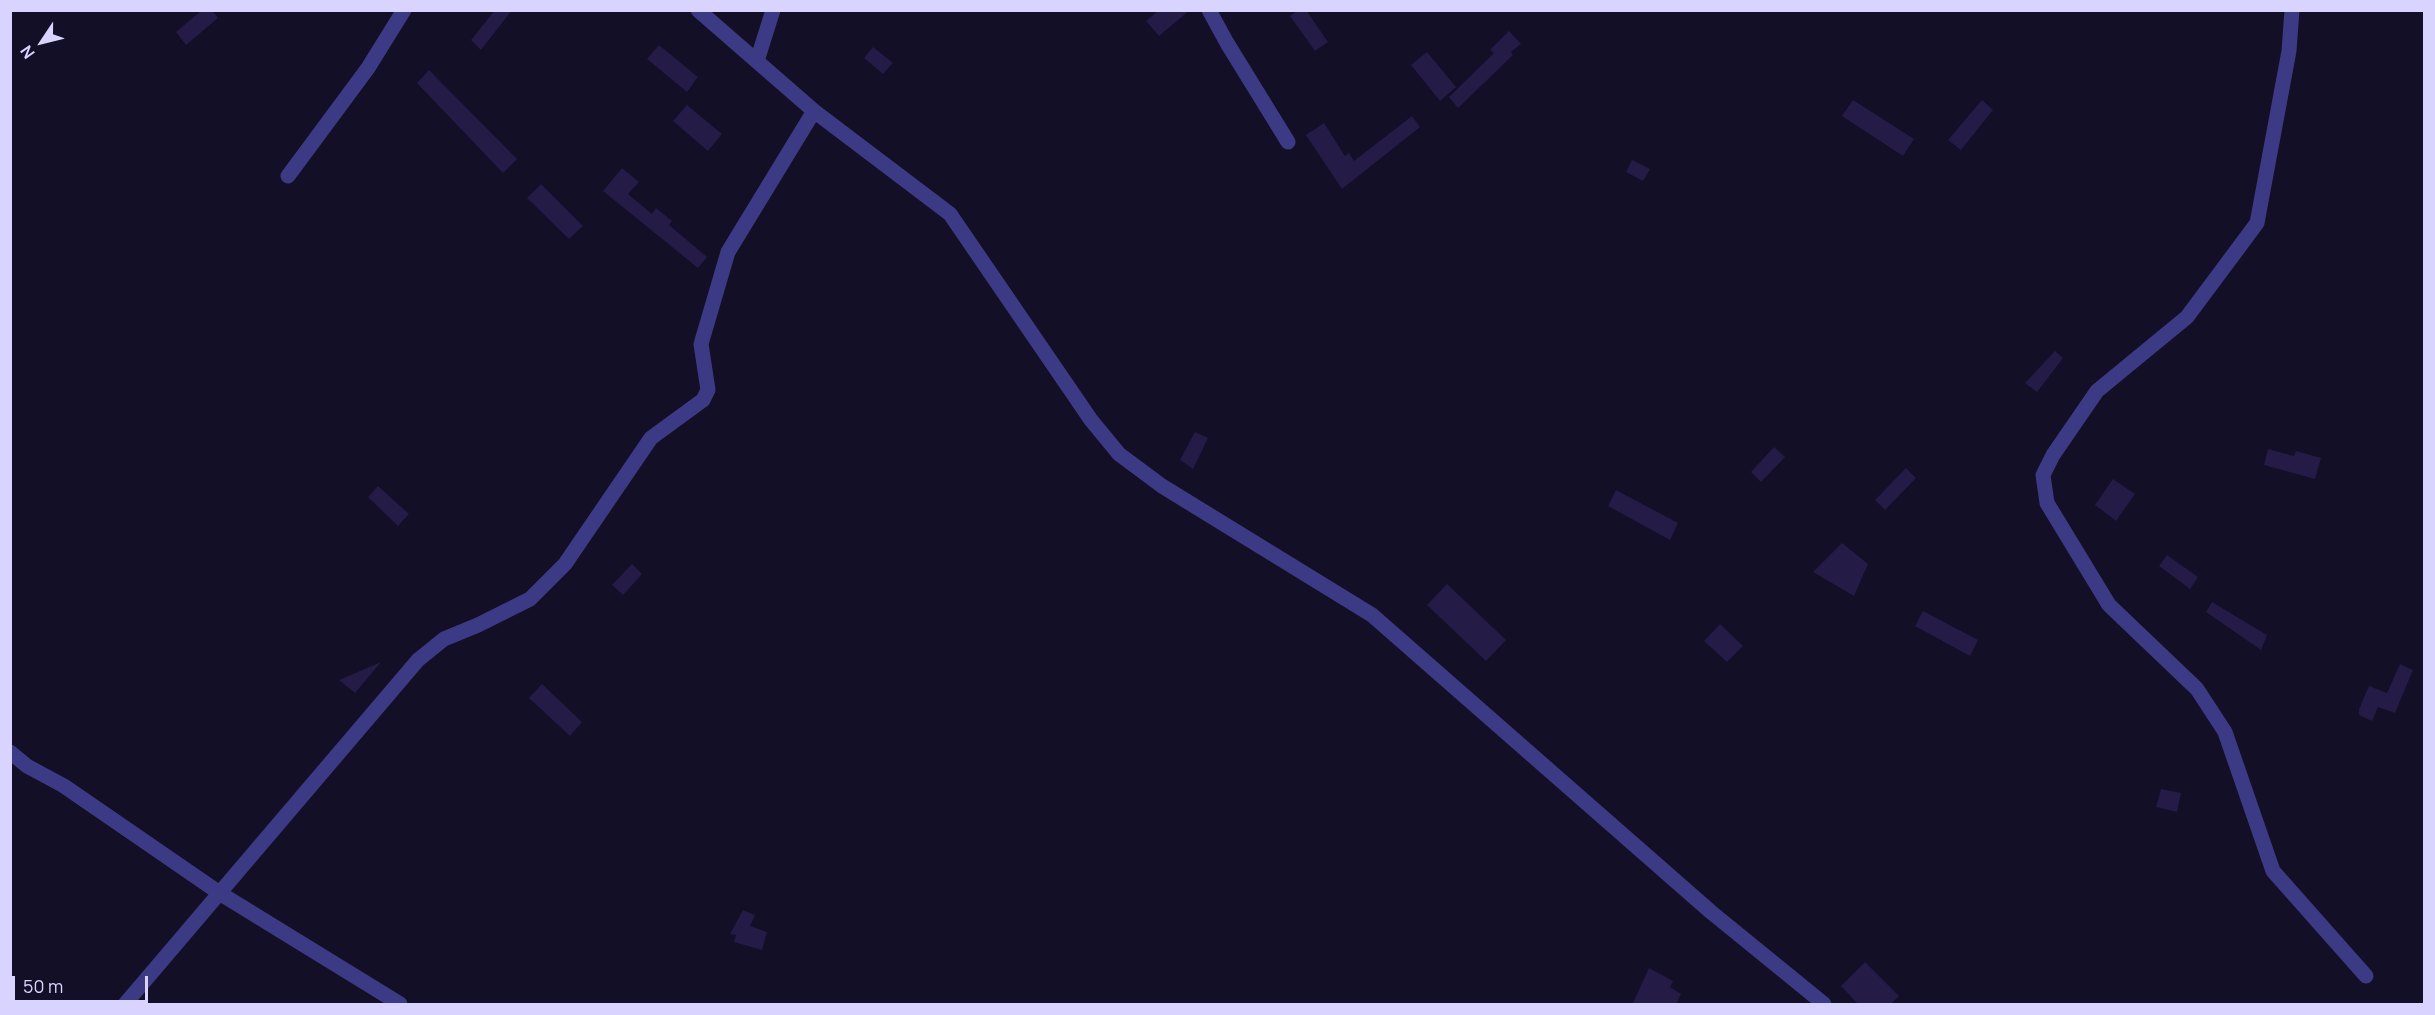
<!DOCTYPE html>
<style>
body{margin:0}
#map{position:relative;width:2435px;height:1015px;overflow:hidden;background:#130f26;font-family:Manrope,sans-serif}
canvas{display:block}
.frame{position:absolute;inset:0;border:12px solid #d9d4ff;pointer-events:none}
.north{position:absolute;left:12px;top:12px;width:60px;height:60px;-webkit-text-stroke:4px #130f26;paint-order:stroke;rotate:235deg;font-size:16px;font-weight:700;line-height:24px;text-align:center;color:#d9d4ff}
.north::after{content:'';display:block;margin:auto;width:21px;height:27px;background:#d9d4ff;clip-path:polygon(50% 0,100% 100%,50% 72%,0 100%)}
.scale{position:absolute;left:12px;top:976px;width:136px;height:27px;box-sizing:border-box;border:3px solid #d9d4ff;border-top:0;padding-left:8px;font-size:18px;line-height:21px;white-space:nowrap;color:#d9d4ff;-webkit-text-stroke:4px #130f26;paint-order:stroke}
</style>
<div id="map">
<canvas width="2435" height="1015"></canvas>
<div class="frame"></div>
<div class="north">N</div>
<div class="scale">50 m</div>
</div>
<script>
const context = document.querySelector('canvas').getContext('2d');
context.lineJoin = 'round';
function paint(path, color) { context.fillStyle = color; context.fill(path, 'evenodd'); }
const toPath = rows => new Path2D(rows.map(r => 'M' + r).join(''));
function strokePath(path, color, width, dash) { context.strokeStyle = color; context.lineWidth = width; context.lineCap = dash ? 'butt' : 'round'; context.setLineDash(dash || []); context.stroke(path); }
paint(toPath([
 [202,10,212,10,218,18,186,45,176,32],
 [495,10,512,10,481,50,471,40],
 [1159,10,1190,10,1159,36,1146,21],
 [1298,10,1306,10,1328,42,1315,51,1290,16],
 [1509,31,1521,44,1511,52,1513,55,1458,108,1449,97,1494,53,1490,50],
 [659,45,698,77,687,92,647,59],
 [873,47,893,63,883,74,864,58],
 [1427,52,1456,87,1440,101,1411,65],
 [429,70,517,159,503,173,417,83],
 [1853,100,1914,139,1903,156,1842,116],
 [1982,100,1993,110,1961,150,1948,140],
 [687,105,722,134,708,151,673,121],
 [1412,116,1420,127,1342,189,1306,135,1324,123,1345,156,1349,153,1354,161],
 [1632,160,1650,169,1643,181,1626,172],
 [622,168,639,182,628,194,652,214,656,208,672,221,669,225,707,257,698,268,603,191],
 [541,184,583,226,569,239,527,198],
 [2055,351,2063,358,2037,392,2025,383],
 [1195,432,1208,438,1193,469,1180,460],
 [1774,447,1785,457,1761,482,1751,472],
 [2268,449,2294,456,2296,451,2321,458,2315,479,2264,465],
 [1906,468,1916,478,1885,510,1875,500],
 [2113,479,2135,494,2116,521,2095,505],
 [378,486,409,514,398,526,368,497],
 [1616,490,1678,523,1670,540,1608,506],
 [1842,543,1868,564,1854,596,1813,572],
 [2167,555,2198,577,2190,589,2159,566],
 [632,564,642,574,623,595,612,585],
 [1447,584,1506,640,1486,661,1427,605],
 [2212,602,2267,635,2261,650,2206,612],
 [1923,611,1978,640,1970,656,1915,626],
 [1720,624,1743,646,1727,662,1704,641],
 [381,662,355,693,339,680],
 [2400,664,2413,670,2395,713,2378,707,2372,721,2359,715,2359,709,2369,686,2387,693],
 [542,684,582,722,570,736,529,698],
 [2161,789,2181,793,2177,812,2156,807],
 [743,910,755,915,750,926,767,932,762,950,734,942,736,935,730,934],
 [1865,962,1899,996,1890,1005,1859,1005,1841,986],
 [1649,968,1673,981,1670,987,1681,994,1676,1005,1632,1005]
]), '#241b47');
strokePath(toPath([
 [698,10,814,111,950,214,1091,420,1119,454,1162,486,1372,615,1711,912,1824,1004],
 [1209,10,1227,43,1288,142],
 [2292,10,2289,51,2257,223,2187,317,2097,391,2053,455,2043,475,2047,503,2109,605,2197,689,2225,732,2273,871,2366,976],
 [757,61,773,10],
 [288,176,368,68,404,10],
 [10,752,27,766,64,786,221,894,400,1004],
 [125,1004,418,660,444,639,478,625,530,599,565,564,651,438,703,400,708,390,701,344,728,252,814,111]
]), '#3d3a85', 15);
</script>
